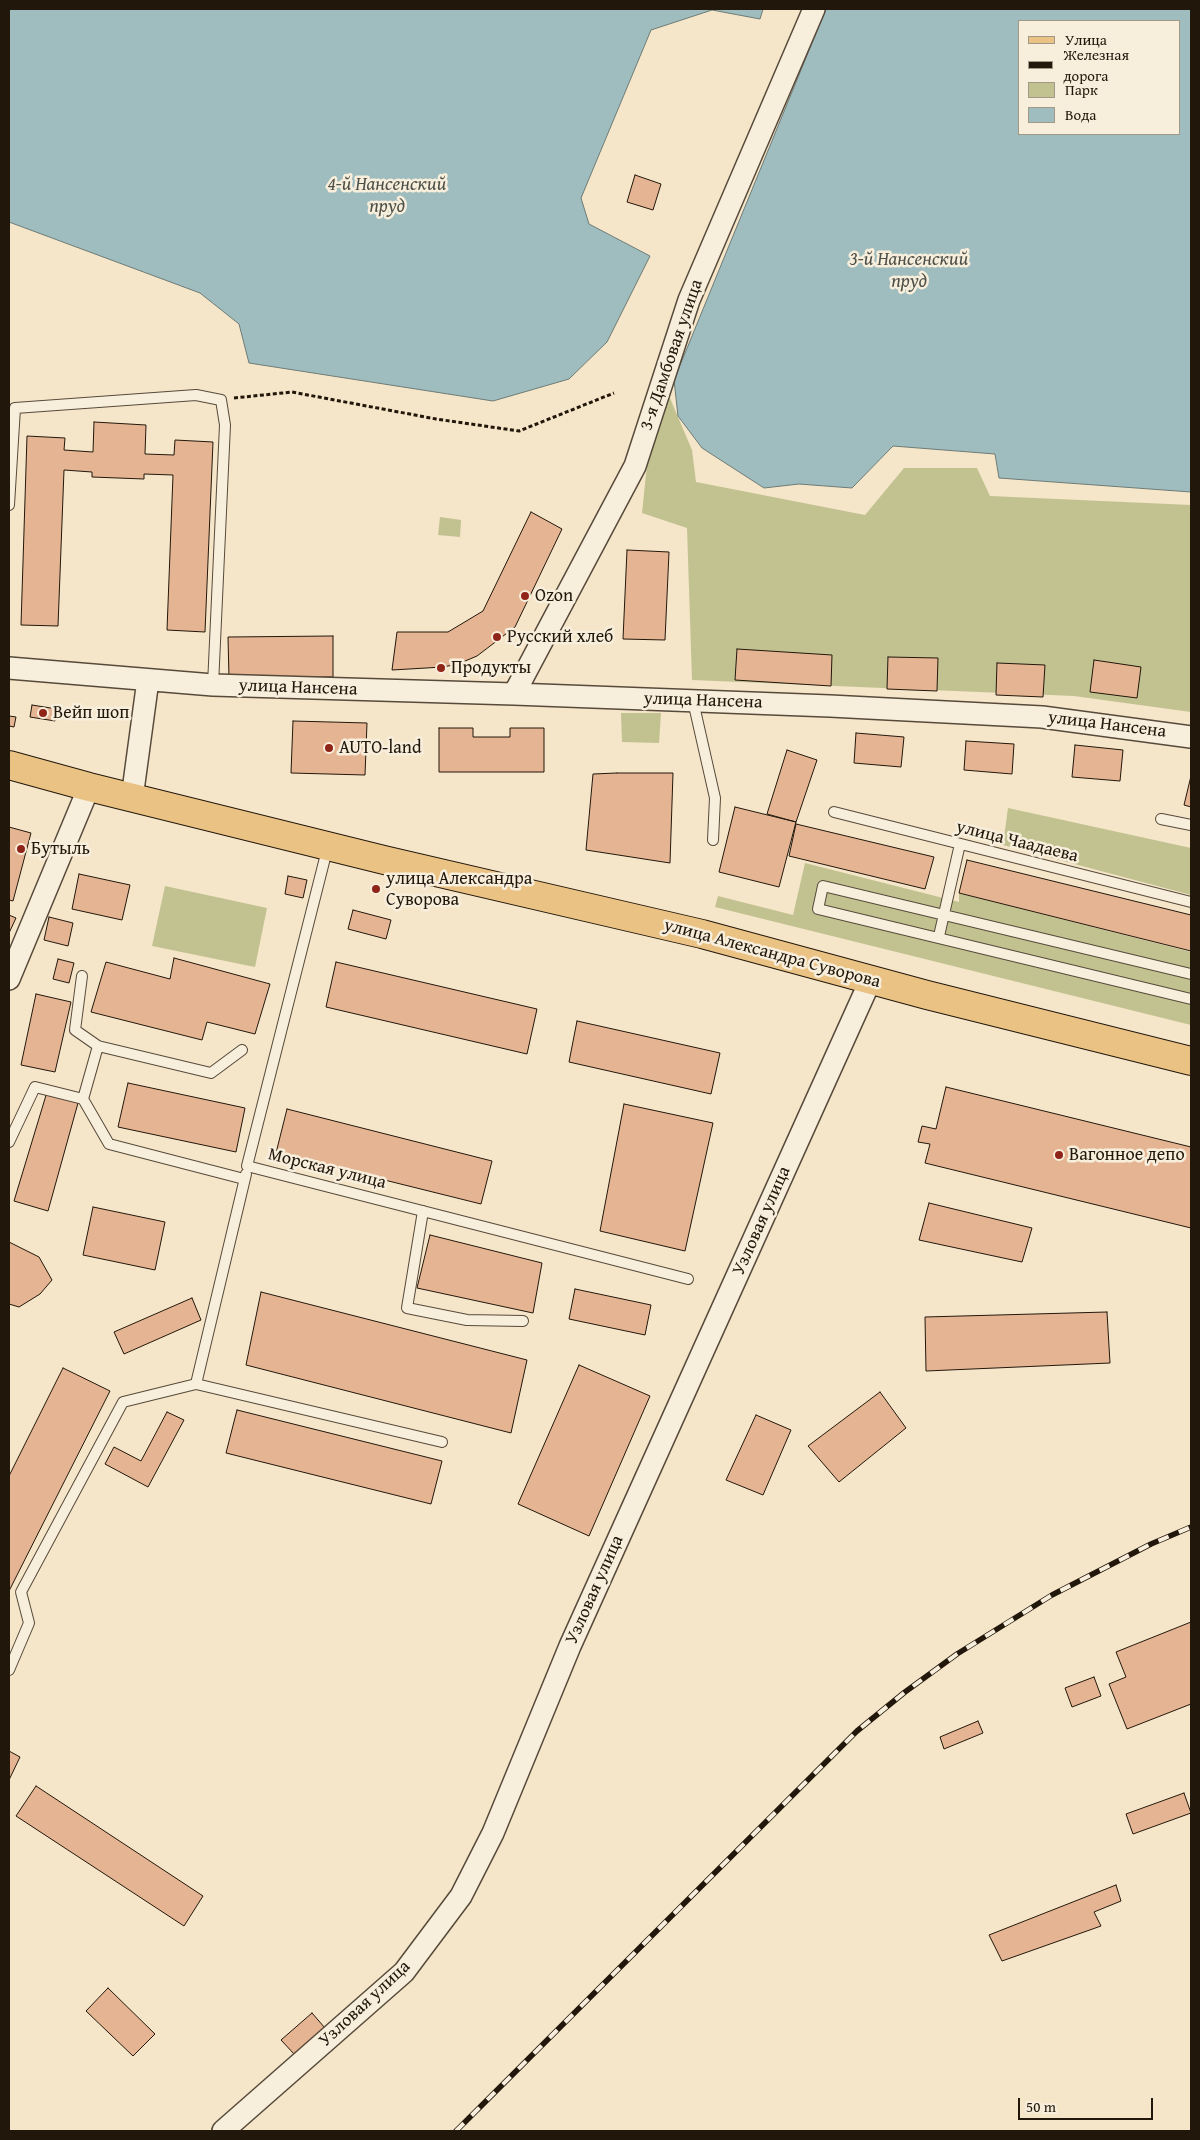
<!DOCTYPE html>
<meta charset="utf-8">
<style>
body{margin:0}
#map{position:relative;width:1200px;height:2140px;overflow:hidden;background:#f5e5c9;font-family:"Gentium Book Plus",serif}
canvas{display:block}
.frame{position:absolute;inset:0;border:10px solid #22170b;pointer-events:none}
.legend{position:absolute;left:1018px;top:20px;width:162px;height:115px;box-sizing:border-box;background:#f8eedc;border:1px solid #a29888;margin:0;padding:6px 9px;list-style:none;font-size:15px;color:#22170b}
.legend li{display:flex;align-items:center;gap:10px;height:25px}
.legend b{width:25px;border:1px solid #a29888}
.scale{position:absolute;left:1018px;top:2098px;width:135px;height:22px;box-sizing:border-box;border:2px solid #22170b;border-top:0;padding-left:6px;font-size:15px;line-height:18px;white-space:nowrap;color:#22170b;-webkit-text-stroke:4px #f8eedc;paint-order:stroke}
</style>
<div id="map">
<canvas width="1200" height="2140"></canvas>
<div class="frame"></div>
<ul class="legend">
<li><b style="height:6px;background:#eac284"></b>Улица</li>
<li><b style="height:6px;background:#22170b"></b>Железная дорога</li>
<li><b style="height:14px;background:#c2c291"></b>Парк</li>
<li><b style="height:14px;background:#9fbdbe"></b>Вода</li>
</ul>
<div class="scale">50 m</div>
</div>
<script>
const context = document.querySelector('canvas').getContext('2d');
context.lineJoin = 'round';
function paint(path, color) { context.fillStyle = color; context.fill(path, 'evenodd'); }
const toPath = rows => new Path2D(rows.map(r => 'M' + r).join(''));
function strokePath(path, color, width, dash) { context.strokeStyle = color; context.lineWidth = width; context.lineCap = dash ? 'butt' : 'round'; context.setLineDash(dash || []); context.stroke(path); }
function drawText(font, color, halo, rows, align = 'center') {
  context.font = font + ' "Gentium Book Plus",serif'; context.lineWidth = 5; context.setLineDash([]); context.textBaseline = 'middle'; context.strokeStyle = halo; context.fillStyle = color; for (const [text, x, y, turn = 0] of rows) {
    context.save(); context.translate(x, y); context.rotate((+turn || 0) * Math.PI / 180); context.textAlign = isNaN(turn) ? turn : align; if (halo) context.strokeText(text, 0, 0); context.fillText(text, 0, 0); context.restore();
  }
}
paint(toPath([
 [661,377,692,450,696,482,865,515,904,468,977,468,990,496,1191,505,1191,712,1074,696,692,680,687,528,642,513,652,417],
 [440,517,461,520,460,537,438,535],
 [621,713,661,713,659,743,622,742],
 [1008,808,1191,848,1191,895,1003,845],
 [805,863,959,902,959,893,1191,952,1191,1025,715,907,718,896,793,915],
 [165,886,267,908,255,967,152,946]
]), '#c2c291');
const water = toPath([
 [9,9,763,9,760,19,712,10,651,30,581,198,589,224,650,256,607,342,569,379,493,401,249,363,239,324,200,293,9,222,9,9],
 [826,9,1191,9,1191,492,999,478,995,454,893,446,852,488,799,484,764,488,702,448,678,416,674,380,826,9],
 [1019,21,1179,21,1179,134,1019,134,1019,21]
]);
paint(water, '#9fbdbe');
strokePath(water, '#6d7b76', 1);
const building = toPath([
 [635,175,661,184,653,210,627,202,635,175],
 [94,422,146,425,145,454,174,455,175,440,213,442,205,632,167,630,173,475,144,474,144,479,92,477,92,472,64,470,58,626,21,625,27,436,65,438,64,450,93,452,94,422],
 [531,512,562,529,515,627,477,656,458,664,443,667,392,670,397,632,448,632,483,611,531,512],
 [627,550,669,552,665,640,623,639,627,550],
 [333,636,333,677,229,678,228,637,333,636],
 [737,649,832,655,831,686,735,680,737,649],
 [888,657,938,658,937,691,887,689,888,657],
 [1094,660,1141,667,1137,698,1090,692,1094,660],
 [997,663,1045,665,1043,697,996,695,997,663],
 [32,705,57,709,55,721,30,717,32,705],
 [9,716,16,717,14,727,9,726,9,716],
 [293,721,367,723,365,775,291,773,293,721],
 [439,728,473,728,473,737,510,737,510,728,544,728,544,772,439,772,439,728],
 [856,733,904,737,901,767,854,763,856,733],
 [966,741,1014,744,1012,774,964,770,966,741],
 [1075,745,1123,750,1120,781,1072,777,1075,745],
 [787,750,817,760,796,822,767,814,787,750],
 [617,773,673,773,670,863,586,850,593,774,617,773],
 [1191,776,1191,807,1184,805,1191,776],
 [735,807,796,822,779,887,719,872,735,807],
 [796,824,934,857,925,889,789,856,796,824],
 [9,827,31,833,13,901,9,900,9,827],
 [967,860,1191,915,1191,951,959,893,967,860],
 [79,874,130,885,122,920,72,909,79,874],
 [288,876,307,880,303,898,285,894,288,876],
 [353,910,391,920,386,939,348,929,353,910],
 [9,915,16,918,9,933,9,915],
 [49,917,73,923,68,946,44,940,49,917],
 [174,958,270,984,255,1034,207,1022,202,1040,91,1012,106,962,170,979,174,958],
 [58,959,74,963,69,983,53,979,58,959],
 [336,962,537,1009,527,1054,326,1007,336,962],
 [36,994,71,1002,55,1072,21,1065,36,994],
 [577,1021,720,1053,711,1094,569,1062,577,1021],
 [128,1083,245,1108,236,1152,118,1127,128,1083],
 [946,1087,1191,1147,1191,1228,925,1163,930,1144,918,1142,922,1126,936,1129,946,1087],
 [47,1092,78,1103,48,1211,14,1201,47,1092],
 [624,1104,713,1123,685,1251,600,1231,624,1104],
 [287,1109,492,1161,481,1204,276,1153,287,1109],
 [929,1203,1032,1228,1022,1262,919,1240,929,1203],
 [93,1207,165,1222,155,1270,83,1255,93,1207],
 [430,1235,542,1263,533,1313,417,1288,430,1235],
 [9,1242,39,1257,52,1280,40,1294,19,1307,9,1304,9,1242],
 [575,1289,651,1305,645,1335,569,1319,575,1289],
 [261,1292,527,1360,511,1433,246,1365,261,1292],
 [192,1298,201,1320,124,1354,114,1332,192,1298],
 [1107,1312,1110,1363,926,1371,925,1317,1107,1312],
 [579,1365,650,1396,589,1536,518,1504,579,1365],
 [63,1368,110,1391,9,1591,9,1476,63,1368],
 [880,1392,906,1428,839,1482,808,1446,880,1392],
 [237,1410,442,1461,431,1504,226,1453,237,1410],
 [167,1412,184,1420,148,1487,105,1464,114,1447,141,1461,167,1412],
 [756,1415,791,1430,763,1495,726,1480,756,1415],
 [1191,1622,1191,1704,1127,1729,1109,1684,1126,1677,1116,1652,1191,1622],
 [1094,1677,1101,1696,1072,1707,1065,1688,1094,1677],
 [978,1721,983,1733,944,1749,940,1737,978,1721],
 [9,1751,20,1757,9,1780,9,1751],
 [36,1786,203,1896,184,1926,16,1816,36,1786],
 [1184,1793,1191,1813,1133,1834,1126,1814,1184,1793],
 [1116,1885,1121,1901,1094,1912,1101,1926,1002,1961,989,1935,1116,1885],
 [108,1988,155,2034,133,2056,86,2011,108,1988],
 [312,2013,325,2028,295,2055,281,2040,312,2013]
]);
paint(building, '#e5b593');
strokePath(building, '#22170b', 1);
const lane = toPath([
 [9,505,15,408,196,395,221,400,225,425,213,685],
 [693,701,715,798,713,840],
 [834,812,1191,902],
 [1161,819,1191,825],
 [328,846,247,1166,688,1279],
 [939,936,960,844],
 [1191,974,823,886,818,909,1191,999],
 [82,976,75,1030,98,1046,83,1099,109,1144,244,1179],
 [98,1046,211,1073,242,1050],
 [9,1142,35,1087,83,1099],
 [423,1211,407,1308,467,1320,523,1321],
 [196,1384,246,1174],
 [9,1670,29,1623,21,1592,123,1402,196,1384,442,1442]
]);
const street = toPath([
 [9,668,213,685,514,694,830,706,1042,717,1191,737],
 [514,694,635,466,689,300,814,9],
 [132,798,148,680],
 [9,979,89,787],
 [223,2131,404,1972,461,1896,493,1833,570,1646,871,979]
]);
const primary = toPath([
 [9,765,89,787,384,860,702,934,927,995,1191,1061]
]);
strokePath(lane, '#574a3a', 12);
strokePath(street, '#574a3a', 24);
strokePath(primary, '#22170b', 30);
strokePath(toPath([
 [234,398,292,392,436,419,519,431,614,393]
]), '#22170b', 3, [4, 2.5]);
strokePath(lane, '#f8eedc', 10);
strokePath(street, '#f8eedc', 21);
strokePath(primary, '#eac284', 28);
const rail = toPath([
 [456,2131,857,1731,905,1692,957,1654,1052,1595,1151,1544,1191,1527]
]);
strokePath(rail, '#22170b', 5.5);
strokePath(rail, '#f8eedc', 4, [11]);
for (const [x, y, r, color] of [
 [525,596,5,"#8f2418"],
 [497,637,5,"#8f2418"],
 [441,668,5,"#8f2418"],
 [43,713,5,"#8f2418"],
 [329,748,5,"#8f2418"],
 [21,849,5,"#8f2418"],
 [376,889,5,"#8f2418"],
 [1059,1155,5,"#8f2418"]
]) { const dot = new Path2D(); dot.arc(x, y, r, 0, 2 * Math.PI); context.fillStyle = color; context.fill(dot); strokePath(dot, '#f8eedc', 2); }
drawText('18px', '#22170b', '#f8eedc', [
 ["3-я Дамбовая улица",672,355,-71],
 ["улица Нансена",298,688,2],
 ["улица Нансена",703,701,2],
 ["улица Нансена",1107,725,7],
 ["улица Чаадаева",1017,842,14],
 ["улица Александра Суворова",772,954,15],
 ["Морская улица",327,1169,14],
 ["Узловая улица",762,1221,-66],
 ["Узловая улица",595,1590,-66],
 ["Узловая улица",365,2004,-43]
]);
drawText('18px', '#22170b', '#f8eedc', [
 ["Ozon",535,596],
 ["Русский хлеб",507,637],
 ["Продукты",451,668],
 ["Вейп шоп",53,713],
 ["AUTO-land",339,748],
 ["Бутыль",31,849],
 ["улица Александра",386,879],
 ["Суворова",386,900],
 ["Вагонное депо",1069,1155]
], 'left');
drawText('italic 19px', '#4e514a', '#f8eedc', [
 ["4-й Нансенский",387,185],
 ["пруд",387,207],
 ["3-й Нансенский",909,260],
 ["пруд",909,282]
]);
</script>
